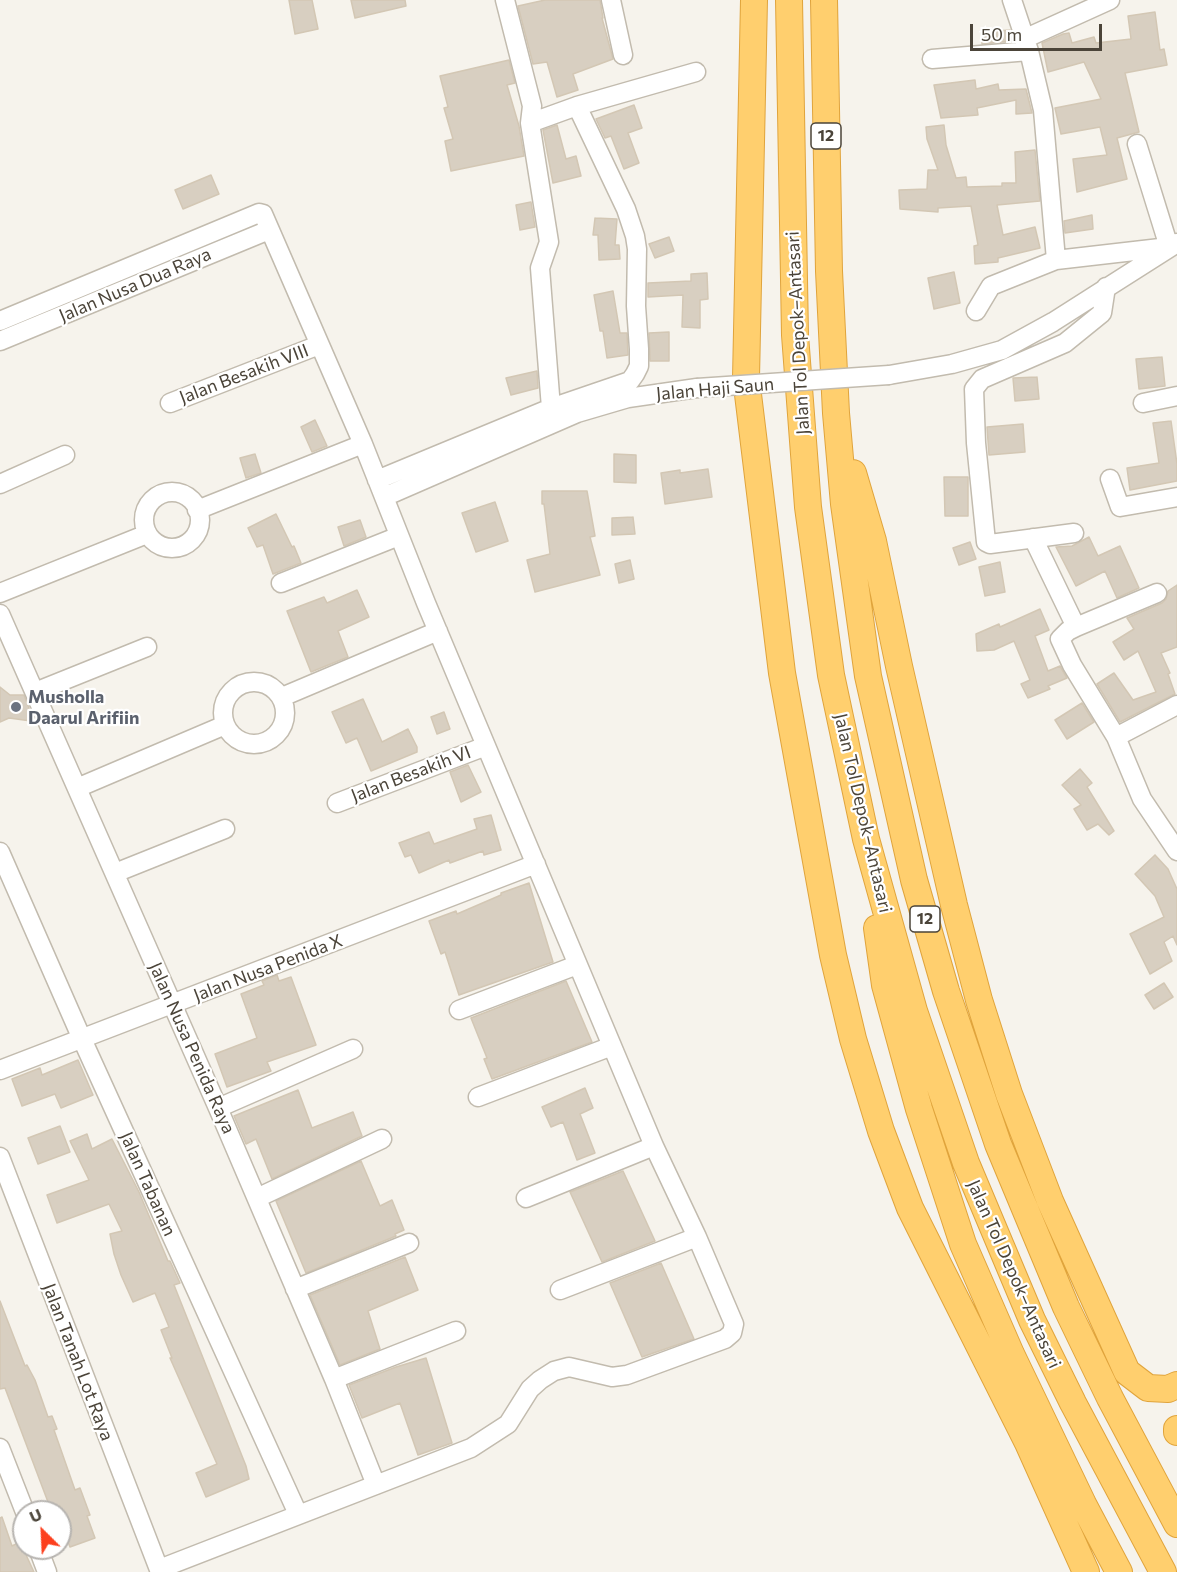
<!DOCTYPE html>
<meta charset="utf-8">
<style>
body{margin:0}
#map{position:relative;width:1177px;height:1572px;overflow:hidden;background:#f6f3ec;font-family:Commissioner,sans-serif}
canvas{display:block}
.north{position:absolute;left:12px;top:1500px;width:60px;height:60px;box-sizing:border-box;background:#fff;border:2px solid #b7b4b0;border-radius:50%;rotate:336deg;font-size:16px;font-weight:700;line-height:24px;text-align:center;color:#4b4439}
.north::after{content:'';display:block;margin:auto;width:21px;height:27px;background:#fc3f1d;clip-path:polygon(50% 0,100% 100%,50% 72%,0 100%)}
.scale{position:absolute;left:970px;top:24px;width:132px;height:27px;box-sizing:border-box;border:3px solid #4b4439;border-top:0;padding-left:8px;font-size:18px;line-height:21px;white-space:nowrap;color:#4b4439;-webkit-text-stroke:4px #fff;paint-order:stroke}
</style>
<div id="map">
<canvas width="1177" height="1572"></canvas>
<div class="north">U</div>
<div class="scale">50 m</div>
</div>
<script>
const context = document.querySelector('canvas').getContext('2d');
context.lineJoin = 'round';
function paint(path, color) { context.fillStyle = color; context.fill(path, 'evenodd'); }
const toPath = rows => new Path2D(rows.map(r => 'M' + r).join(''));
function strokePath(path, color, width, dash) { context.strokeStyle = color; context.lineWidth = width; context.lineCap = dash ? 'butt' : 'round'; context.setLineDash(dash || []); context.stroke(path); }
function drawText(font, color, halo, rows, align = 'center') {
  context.font = font + ' Commissioner,sans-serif'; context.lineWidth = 4.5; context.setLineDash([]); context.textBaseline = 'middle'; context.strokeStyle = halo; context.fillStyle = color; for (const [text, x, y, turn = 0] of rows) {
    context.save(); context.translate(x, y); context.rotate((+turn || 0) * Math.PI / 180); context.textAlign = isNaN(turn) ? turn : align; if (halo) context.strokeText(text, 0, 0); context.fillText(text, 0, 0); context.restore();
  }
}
const building = toPath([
 [289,0,312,0,318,29,295,34,289,0],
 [351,0,405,0,406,6,355,18,351,0],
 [545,0,600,0,603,18,602,18,613,59,573,74,578,90,557,97,547,62,533,64,518,6,545,0],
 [1155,12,1160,50,1164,49,1167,65,1125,73,1139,132,1117,138,1127,179,1077,192,1073,159,1107,155,1100,127,1061,134,1055,108,1101,99,1084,62,1048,72,1042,43,1063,34,1069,33,1072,43,1094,37,1096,43,1131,39,1128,16,1155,12],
 [1010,30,1011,41,982,44,982,32,1010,30],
 [509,60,515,83,507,85,519,126,524,156,451,171,445,141,453,139,444,108,448,107,440,76,509,60],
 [975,80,976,89,998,84,999,90,1026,89,1032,113,1016,114,1016,100,977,108,978,115,941,118,934,85,975,80],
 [634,105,642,128,628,133,639,163,624,169,611,136,605,138,596,119,634,105],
 [557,125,566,159,576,156,581,176,553,183,543,130,557,125],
 [944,125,946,145,956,178,966,177,967,187,1002,186,1002,183,1016,183,1015,152,1035,150,1040,201,997,205,1003,235,1035,227,1040,248,998,258,998,262,975,264,974,246,978,245,971,206,938,208,938,212,900,209,899,190,927,189,928,170,938,170,927,139,926,127,944,125],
 [211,175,219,194,183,209,175,190,211,175],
 [531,202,535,227,520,230,516,205,531,202],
 [1092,215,1093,229,1065,233,1064,221,1092,215],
 [595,218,617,219,615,245,619,245,620,259,599,260,598,235,593,235,595,218],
 [669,237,674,251,655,258,649,244,669,237],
 [954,272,960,303,934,309,928,278,954,272],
 [707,273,708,299,700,300,700,328,682,327,683,295,648,297,648,283,691,281,691,274,707,273],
 [613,291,620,333,627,333,628,355,607,358,603,331,600,331,594,295,613,291],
 [669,332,669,361,650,361,649,333,669,332],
 [1162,357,1165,386,1139,389,1136,359,1162,357],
 [537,371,538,388,511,395,506,378,537,371],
 [1037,377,1039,399,1015,401,1013,378,1037,377],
 [315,420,327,446,312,452,301,427,315,420],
 [1171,421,1177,464,1177,481,1130,490,1127,468,1159,463,1153,423,1171,421],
 [1023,424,1025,452,989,455,987,427,1023,424],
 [255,454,261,473,246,478,240,458,255,454],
 [614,454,636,455,636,483,614,482,614,454],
 [708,469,712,497,665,504,661,473,680,470,680,473,708,469],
 [944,477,968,477,968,516,945,516,944,477],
 [542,491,587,491,595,536,590,537,600,575,535,592,527,560,550,554,544,504,542,504,542,491],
 [495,502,508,541,476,552,462,513,495,502],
 [276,514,292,547,294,546,301,563,273,574,263,545,257,547,248,528,276,514],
 [633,517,635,534,612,535,612,518,633,517],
 [360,520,366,537,344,546,338,527,360,520],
 [1089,537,1098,556,1120,546,1139,588,1117,598,1105,571,1076,586,1056,547,1072,546,1089,537],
 [970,542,976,559,959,565,953,548,970,542],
 [630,560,634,579,619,583,615,564,630,560],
 [1000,562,1005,592,985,596,979,567,1000,562],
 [1177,585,1177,647,1161,653,1170,673,1168,674,1175,694,1120,722,1097,684,1114,673,1133,700,1156,692,1138,651,1124,660,1113,642,1134,629,1127,618,1162,603,1166,599,1168,591,1177,585],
 [357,590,369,617,338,631,348,657,311,672,287,611,324,597,327,603,357,590],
 [1040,609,1049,630,1035,636,1048,671,1060,666,1067,678,1048,686,1050,689,1028,698,1021,684,1030,680,1014,641,994,650,977,651,976,634,999,624,1000,627,1040,609],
 [0,687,10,695,24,695,31,713,31,721,9,718,0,722,0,687],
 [363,699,382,742,408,729,417,747,417,752,371,771,357,738,346,743,332,712,363,699],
 [1082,703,1094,722,1067,739,1055,720,1082,703],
 [444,712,450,729,437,734,431,717,444,712],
 [468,765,481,792,461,802,450,772,468,765],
 [1080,769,1092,783,1087,787,1114,831,1109,835,1098,824,1087,830,1074,809,1081,805,1062,785,1080,769],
 [491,815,501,850,484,855,483,851,450,863,449,860,419,873,411,855,405,857,399,843,429,832,434,844,477,829,474,819,491,815],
 [1155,855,1168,869,1177,889,1177,945,1173,936,1164,942,1172,961,1150,974,1130,934,1164,917,1155,896,1135,874,1155,855],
 [529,883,553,962,459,995,445,952,441,954,429,921,456,911,457,914,501,895,501,893,529,883],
 [277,975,279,981,291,977,316,1045,267,1062,271,1071,227,1087,215,1054,257,1038,241,994,264,985,262,981,277,975],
 [566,981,592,1042,492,1079,484,1059,487,1058,471,1018,566,981],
 [1164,983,1173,997,1154,1009,1145,995,1164,983],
 [78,1060,93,1095,61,1108,55,1094,22,1106,12,1079,40,1068,42,1075,78,1060],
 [585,1088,593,1108,580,1114,595,1153,577,1160,563,1122,551,1127,542,1107,585,1088],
 [298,1090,312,1128,353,1112,362,1136,272,1179,256,1139,246,1144,234,1116,298,1090],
 [60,1126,70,1152,38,1164,28,1138,60,1126],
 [87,1134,92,1149,112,1139,139,1192,168,1261,170,1261,180,1283,174,1285,246,1466,249,1479,206,1497,196,1473,217,1464,170,1358,172,1358,161,1330,169,1327,155,1293,133,1302,121,1275,114,1254,110,1234,122,1231,109,1204,57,1223,47,1195,89,1180,70,1141,87,1134],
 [361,1161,380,1206,392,1200,404,1230,395,1234,396,1236,306,1273,276,1201,361,1161],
 [623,1171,655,1241,602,1262,570,1192,623,1171],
 [405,1257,418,1290,368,1311,380,1349,340,1365,310,1295,405,1257],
 [661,1263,694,1339,642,1357,610,1283,661,1263],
 [0,1301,25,1366,27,1365,35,1380,48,1417,52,1416,57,1429,54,1430,75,1490,80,1488,90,1515,87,1516,95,1538,70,1547,60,1520,60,1506,51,1510,5,1388,0,1389,0,1301],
 [426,1358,452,1443,418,1455,400,1403,362,1418,349,1385,396,1367,426,1358],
 [2,1517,12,1546,20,1542,34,1572,0,1572,0,1518,2,1517]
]);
paint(building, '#d8cfc1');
strokePath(building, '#d3c7b4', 1.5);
const minor = toPath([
 [505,0,532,106,530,123,549,242,540,268,551,408],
 [611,0,623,55],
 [1012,0,1029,51,1043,110,1056,260],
 [1024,39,1110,0],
 [932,59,1029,51],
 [530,123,577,106,696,72],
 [976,311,991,286,1056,260,1169,247,1137,144],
 [0,321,259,213,263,214,363,444,426,603,654,1146,697,1237,734,1324,732,1333,725,1339,627,1375,612,1377,569,1367,554,1371,540,1380,530,1389,508,1424,471,1448,162,1568,158,1566],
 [0,341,269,230],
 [889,375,952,364,1002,350,1053,322,1177,243],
 [170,403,319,345],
 [1143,403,1177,396],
 [1110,479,1120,507,1177,497],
 [377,480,551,408,630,381,635,374,639,366,639,349,636,306,637,249,635,236,626,209,577,106],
 [0,484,65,455],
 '144 520a28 28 0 1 1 56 0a28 28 0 1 1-56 0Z',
 [384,497,577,413,628,398,697,388],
 [197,510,363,444],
 [1074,533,990,544,986,542,976,443,974,389,982,379,1065,343,1102,313,1106,287],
 [1033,538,1076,627,1157,593],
 [281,583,399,536],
 [0,593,147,534],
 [0,614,218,1108,334,1379,376,1485],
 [1076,627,1068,631,1060,639,1072,665,1116,737],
 '223 713a31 31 0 1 1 62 0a31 31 0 1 1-62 0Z',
 [35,692,147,647],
 [282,697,438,631],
 [1177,705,1116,737,1142,799,1177,851],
 [77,788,225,725],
 [337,803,486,746],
 [0,852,82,1039,298,1514],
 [115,873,225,829],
 [459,1010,577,965],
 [0,1070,536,864],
 [478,1097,612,1046],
 [218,1108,353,1049],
 [0,1157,160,1572],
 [257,1198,382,1139],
 [526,1198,654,1146],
 [295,1289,409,1243],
 [560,1290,697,1237],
 [334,1379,456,1331],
 [0,1448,25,1512],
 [38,1548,47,1572]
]);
const highway = toPath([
 [754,0,746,378,782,673,833,955,853,1039,881,1131,910,1208,1028,1443,1086,1572],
 [789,0,795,335,808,507,831,675,866,839,914,1011,966,1163,1032,1320,1073,1403,1163,1572],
 [824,0,829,271,836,413,844,504,868,676,914,880,946,991,998,1144,1066,1307,1110,1398,1177,1524],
 [853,473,873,541,899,666,954,905,979,1000,1009,1094,1050,1201,1127,1372,1148,1388,1168,1389,1177,1385],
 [877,928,885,985,919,1109,963,1244,1011,1354,1083,1504,1119,1572],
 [1177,1429,1177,1432]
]);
strokePath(minor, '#c2bbae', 21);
strokePath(highway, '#e0a43c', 28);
strokePath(minor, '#fff', 18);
strokePath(highway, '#ffcf6e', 26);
const minorBridge = toPath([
 [697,388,889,375]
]);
strokePath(minorBridge, '#c2bbae', 21, []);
strokePath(minorBridge, '#fff', 18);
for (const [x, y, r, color] of [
 [16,707,6,"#6b7280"]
]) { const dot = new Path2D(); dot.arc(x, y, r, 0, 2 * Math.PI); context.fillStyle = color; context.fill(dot); strokePath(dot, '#fff', 2); }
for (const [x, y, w] of [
 [826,136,30],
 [925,919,30]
]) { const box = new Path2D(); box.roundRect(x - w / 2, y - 13, w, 26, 4.5); context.fillStyle = '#fff'; context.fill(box); strokePath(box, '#4b4439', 1.5); }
drawText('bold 16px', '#4b4439', null, [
 ["12",826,136],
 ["12",925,919]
]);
drawText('18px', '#4b4439', '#fff', [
 ["Jalan Nusa Dua Raya",135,285,-23],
 ["Jalan Tol Depok–Antasari",798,333,-93],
 ["Jalan Besakih VIII",244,374,-21],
 ["Jalan Haji Saun",715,389,-5],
 ["Jalan Besakih VI",411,774,-21],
 ["Jalan Tol Depok–Antasari",863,813,77],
 ["Jalan Nusa Penida X",268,968,-21],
 ["Jalan Nusa Penida Raya",192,1048,66],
 ["Jalan Tabanan",148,1184,66],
 ["Jalan Tol Depok–Antasari",1014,1274,66],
 ["Jalan Tanah Lot Raya",78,1362,69]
]);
drawText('bold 18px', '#5b616d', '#fff', [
 ["Musholla",28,697],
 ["Daarul Arifiin",28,718]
], 'left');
</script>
